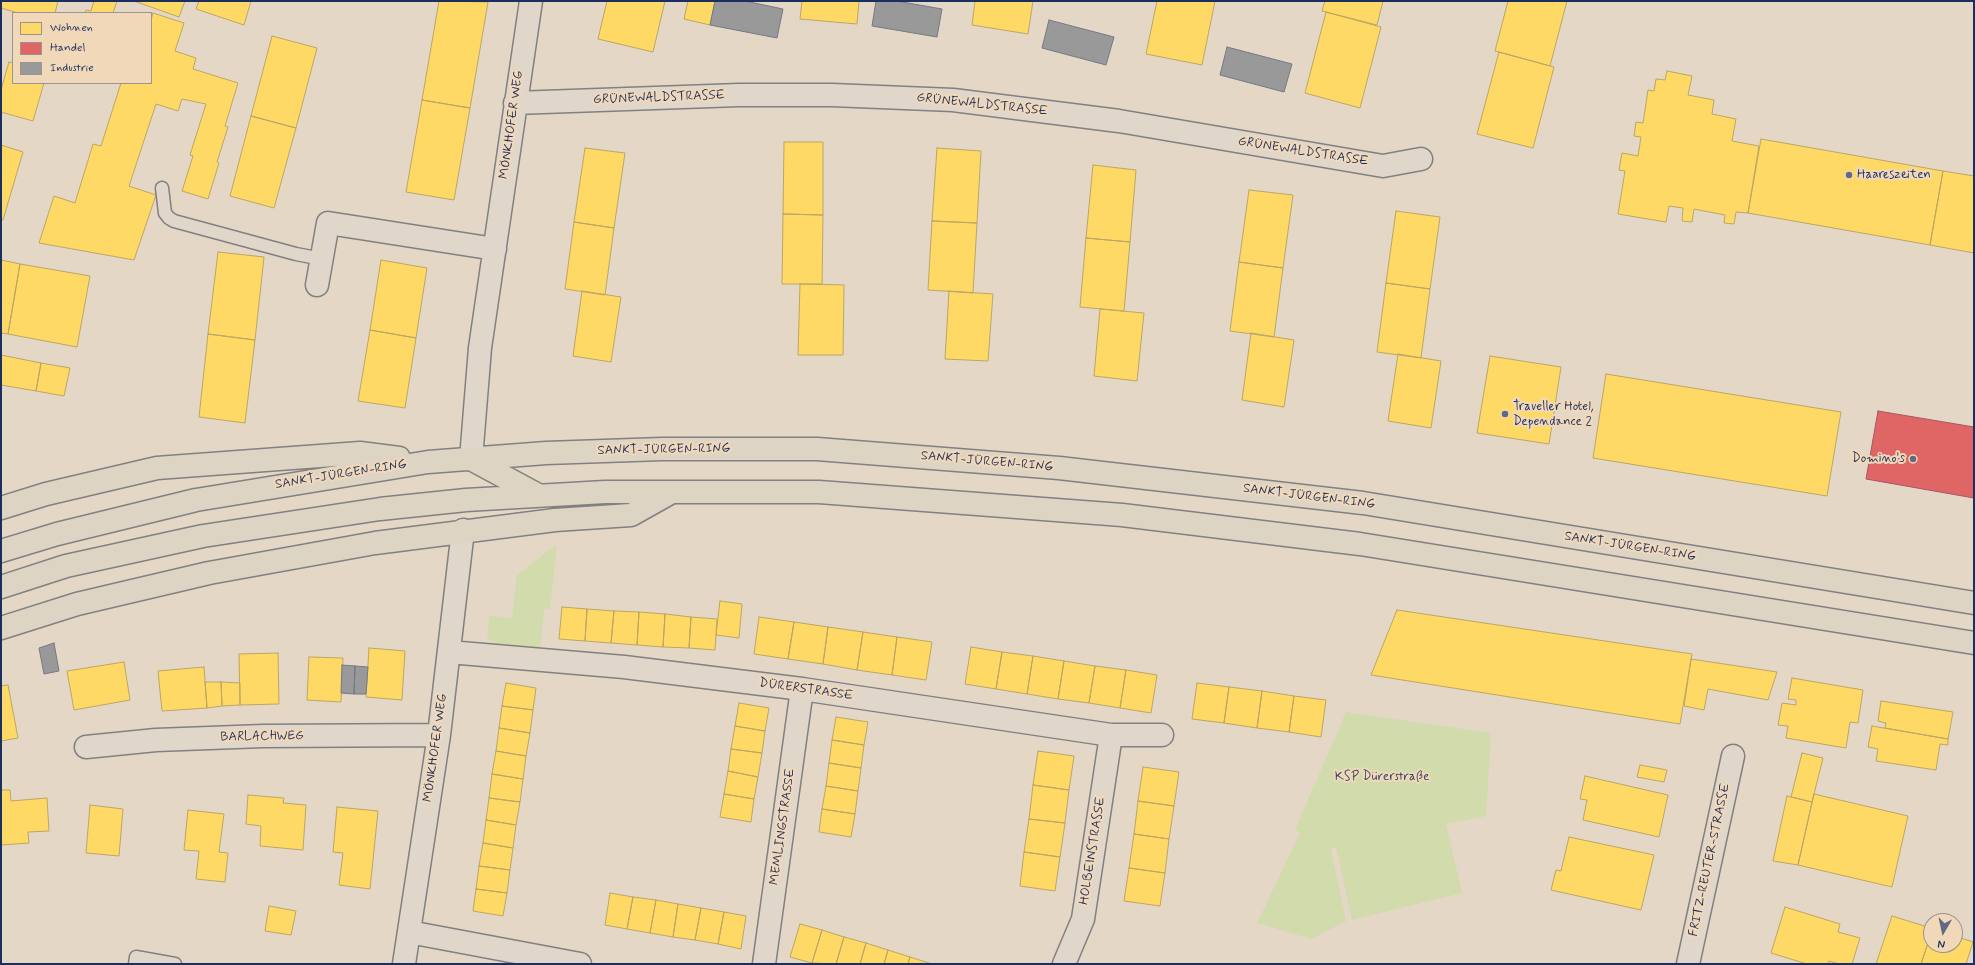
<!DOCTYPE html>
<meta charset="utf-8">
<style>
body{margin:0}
#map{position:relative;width:1975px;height:965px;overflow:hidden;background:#e4d7c6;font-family:Mynerve,sans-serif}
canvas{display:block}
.frame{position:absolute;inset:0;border:2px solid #1b2f5e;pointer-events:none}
.legend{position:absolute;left:12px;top:12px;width:140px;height:72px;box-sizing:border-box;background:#f1d8b9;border:1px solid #9b9495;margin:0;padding:5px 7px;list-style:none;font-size:12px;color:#1b2f5e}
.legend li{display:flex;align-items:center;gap:8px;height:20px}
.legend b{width:20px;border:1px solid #9b9495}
.north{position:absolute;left:1923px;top:913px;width:40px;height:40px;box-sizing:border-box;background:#f1d8b9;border:1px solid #9b9495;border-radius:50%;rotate:189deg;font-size:11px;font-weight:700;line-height:16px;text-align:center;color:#1b2f5e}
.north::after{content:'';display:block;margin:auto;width:14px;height:18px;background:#616a82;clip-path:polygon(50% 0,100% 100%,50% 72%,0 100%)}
</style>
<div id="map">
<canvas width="1975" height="965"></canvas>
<div class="frame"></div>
<ul class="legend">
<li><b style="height:11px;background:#ffd966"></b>Wohnen</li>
<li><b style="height:11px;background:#e06666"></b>Handel</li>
<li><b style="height:11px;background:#999"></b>Industrie</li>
</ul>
<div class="north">N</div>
</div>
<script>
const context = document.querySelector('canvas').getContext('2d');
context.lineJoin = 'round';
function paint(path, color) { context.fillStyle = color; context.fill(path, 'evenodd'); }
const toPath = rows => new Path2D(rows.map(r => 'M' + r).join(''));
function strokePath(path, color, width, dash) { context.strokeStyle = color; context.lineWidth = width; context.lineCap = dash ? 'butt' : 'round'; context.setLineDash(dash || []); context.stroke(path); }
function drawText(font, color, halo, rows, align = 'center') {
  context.font = font + ' Mynerve,sans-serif'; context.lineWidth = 4; context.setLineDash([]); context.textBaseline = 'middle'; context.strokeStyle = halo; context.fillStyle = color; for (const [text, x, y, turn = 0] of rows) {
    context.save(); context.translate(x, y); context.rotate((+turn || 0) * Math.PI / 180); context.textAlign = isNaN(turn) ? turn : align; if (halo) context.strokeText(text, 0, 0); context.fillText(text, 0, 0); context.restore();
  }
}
paint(toPath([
 [557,544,550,609,544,609,540,651,502,648,487,638,489,616,512,618,517,575],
 [1346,712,1491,733,1486,816,1446,824,1462,893,1352,920,1336,847,1331,849,1346,921,1311,939,1257,923,1300,833,1295,830]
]), '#d1dbac');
const homes = toPath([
 [1,1,58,1,55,13,18,13,1,8,1,1],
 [94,1,117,1,113,13,85,13,86,10,91,11,94,1],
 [134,1,185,1,179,17,134,1],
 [199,1,251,1,244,25,196,9,199,1],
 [439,1,488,2,470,108,422,100,439,1],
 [607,1,665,1,653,52,598,39,607,1],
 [688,1,715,1,710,25,684,19,688,1],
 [802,1,859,1,857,24,800,19,802,1],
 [975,1,1033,1,1028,34,972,25,975,1],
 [1157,1,1215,1,1202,65,1146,54,1157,1],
 [1325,1,1383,1,1377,25,1322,11,1325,1],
 [1508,1,1567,1,1550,66,1495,51,1508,1],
 [1326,12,1381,27,1360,108,1305,93,1326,12],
 [153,13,184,23,175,51,196,58,193,69,238,83,225,126,228,127,217,162,219,163,208,199,182,191,193,156,190,155,206,104,182,99,178,111,156,104,129,186,156,195,134,260,39,243,54,196,75,203,93,144,101,146,121,83,151,83,151,20,153,13],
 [272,36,317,48,296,128,251,116,272,36],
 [1499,52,1554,67,1533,148,1477,134,1499,52],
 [9,62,13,63,13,83,44,83,33,121,1,112,1,90,9,62],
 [1667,71,1692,76,1688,95,1714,100,1712,114,1736,119,1732,141,1759,146,1748,213,1736,212,1734,224,1724,223,1725,215,1694,209,1692,222,1682,221,1683,208,1669,206,1666,222,1618,214,1625,171,1619,170,1622,153,1638,156,1641,137,1634,136,1636,122,1643,123,1648,90,1654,91,1656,79,1665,80,1667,71],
 [422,100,470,108,454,200,406,192,422,100],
 [251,116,296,128,274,208,230,196,251,116],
 [1761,139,1943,171,1930,245,1748,213,1761,139],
 [784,142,823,142,823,215,783,214,784,142],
 [1,145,23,152,3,220,1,220,1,145],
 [585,148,625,153,614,228,574,222,585,148],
 [937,148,981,151,977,223,932,221,937,148],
 [1093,165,1136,170,1130,242,1086,238,1093,165],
 [1943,171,1974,176,1974,253,1930,245,1943,171],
 [1249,190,1293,195,1283,268,1239,262,1249,190],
 [1396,211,1440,217,1430,289,1386,283,1396,211],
 [783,214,823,215,822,284,782,284,783,214],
 [932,221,977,223,973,293,928,290,932,221],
 [574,222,614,228,605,295,565,289,574,222],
 [1086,238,1130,242,1124,311,1080,307,1086,238],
 [218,252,264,257,255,340,208,334,218,252],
 [1,260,20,264,8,334,1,333,1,260],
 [381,260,427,268,416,338,370,330,381,260],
 [1239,262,1283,268,1274,337,1230,331,1239,262],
 [20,264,90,276,77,347,8,334,20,264],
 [1386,283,1430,289,1421,358,1377,352,1386,283],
 [800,284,844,285,843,355,798,355,800,284],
 [582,291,621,297,611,362,573,356,582,291],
 [949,291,993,294,988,361,945,359,949,291],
 [1100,309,1144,313,1137,381,1094,376,1100,309],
 [370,330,416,338,405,408,358,401,370,330],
 [1251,333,1294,340,1284,407,1242,400,1251,333],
 [208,334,255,340,245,423,199,417,208,334],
 [1398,354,1441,361,1431,428,1388,421,1398,354],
 [1,355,41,363,36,391,1,385,1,355],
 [1490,356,1561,367,1549,444,1477,433,1490,356],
 [41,363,70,368,64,396,36,391,41,363],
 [1606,374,1841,412,1827,496,1593,458,1606,374],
 [720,601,742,604,739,638,716,635,720,601],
 [562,607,587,609,585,641,559,639,562,607],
 [587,609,614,611,611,643,585,641,587,609],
 [1397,610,1692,654,1680,724,1371,675,1397,610],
 [614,611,639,612,637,645,611,643,614,611],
 [639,612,665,614,663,647,637,645,639,612],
 [665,614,691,617,689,648,663,647,665,614],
 [691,617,717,619,715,650,689,648,691,617],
 [759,617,794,622,788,659,754,654,759,617],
 [794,622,828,627,823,664,788,659,794,622],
 [828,627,863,632,857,670,823,664,828,627],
 [863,632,897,637,892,675,857,670,863,632],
 [897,637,932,642,926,680,892,675,897,637],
 [971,647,1002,652,996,689,965,684,971,647],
 [369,648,405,651,402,700,366,697,369,648],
 [1002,652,1033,656,1027,694,996,689,1002,652],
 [278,653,279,704,240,705,239,654,278,653],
 [1033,656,1064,661,1058,699,1027,694,1033,656],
 [309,657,343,658,341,702,307,700,309,657],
 [1691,659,1777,672,1768,700,1708,689,1704,710,1684,706,1691,659],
 [1064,661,1095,666,1089,703,1058,699,1064,661],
 [124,662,130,700,74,710,67,671,124,662],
 [1095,666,1126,670,1120,708,1089,703,1095,666],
 [204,667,207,708,162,711,158,671,204,667],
 [1126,670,1157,675,1151,713,1120,708,1126,670],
 [1792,678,1863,690,1858,723,1850,722,1846,748,1786,738,1788,726,1778,725,1782,703,1796,705,1796,700,1788,699,1792,678],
 [205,682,221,682,222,706,207,708,205,682],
 [221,682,240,683,240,705,222,706,221,682],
 [506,683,536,688,533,710,502,706,506,683],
 [1197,683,1229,687,1224,723,1192,719,1197,683],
 [8,685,18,738,1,741,1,686,8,685],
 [1229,687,1262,691,1257,728,1224,723,1229,687],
 [1262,691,1294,696,1289,732,1257,728,1262,691],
 [1294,696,1326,700,1321,737,1289,732,1294,696],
 [1881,701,1953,712,1948,739,1885,728,1886,723,1878,721,1881,701],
 [739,703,769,708,765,731,735,726,739,703],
 [502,706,533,710,530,733,499,728,502,706],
 [836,717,868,722,864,745,832,740,836,717],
 [735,726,765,731,762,753,731,749,735,726],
 [1872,726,1948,739,1948,745,1940,744,1936,770,1876,761,1878,749,1868,747,1872,726],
 [499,728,530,733,526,756,496,751,499,728],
 [832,740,864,745,861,768,829,763,832,740],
 [731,749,762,753,758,777,728,771,731,749],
 [496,751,526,756,523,779,492,774,496,751],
 [1038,751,1074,756,1069,790,1033,785,1038,751],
 [1802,753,1823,758,1812,802,1791,797,1802,753],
 [829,763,861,768,858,791,826,786,829,763],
 [1640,765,1667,770,1664,782,1637,777,1640,765],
 [1143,767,1179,772,1174,806,1138,801,1143,767],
 [728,771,758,777,754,799,724,794,728,771],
 [492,774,523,779,520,802,489,798,492,774],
 [1585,776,1668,795,1659,837,1583,820,1587,800,1580,799,1585,776],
 [1033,785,1069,790,1065,823,1029,819,1033,785],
 [826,786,858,791,855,814,822,809,826,786],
 [1,790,10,790,11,801,47,798,49,831,28,832,29,843,1,845,1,790],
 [724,794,754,799,751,822,720,817,724,794],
 [1814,794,1908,816,1892,887,1798,865,1814,794],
 [248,795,284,798,283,803,306,805,303,850,260,846,261,826,246,824,248,795],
 [1787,796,1812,802,1798,865,1773,861,1787,796],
 [489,798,520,802,516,825,486,820,489,798],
 [1138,801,1174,806,1169,839,1134,834,1138,801],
 [90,805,123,809,119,856,86,853,90,805],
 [337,807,378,811,370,889,339,885,343,853,333,852,337,807],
 [822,809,855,814,851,837,819,832,822,809],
 [188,810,224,814,219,852,228,853,225,882,196,879,199,851,184,850,188,810],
 [1029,819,1065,823,1060,857,1024,852,1029,819],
 [486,820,516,825,513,848,483,843,486,820],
 [1134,834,1169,839,1165,873,1129,868,1134,834],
 [1569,837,1654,855,1641,910,1551,890,1556,870,1561,871,1569,837],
 [483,843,513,848,510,870,479,866,483,843],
 [1024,852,1060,857,1055,891,1020,886,1024,852],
 [479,866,510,870,507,893,476,889,479,866],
 [1129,868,1165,873,1160,906,1124,901,1129,868],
 [476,889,507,893,503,916,473,911,476,889],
 [610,893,633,897,627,929,605,925,610,893],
 [633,897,656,900,650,933,627,929,633,897],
 [656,900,678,904,673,937,650,933,656,900],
 [678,904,701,908,695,940,673,937,678,904],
 [269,906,296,911,291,935,265,931,269,906],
 [1785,907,1840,924,1838,932,1860,938,1852,964,1839,964,1829,961,1828,964,1807,964,1771,953,1785,907],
 [701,908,724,912,718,944,695,940,701,908],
 [724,912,746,916,741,949,718,944,724,912],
 [1892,916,1931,928,1931,934,1921,964,1876,964,1892,916],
 [800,924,822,930,812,963,790,957,800,924],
 [822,930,844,937,836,964,812,963,822,930],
 [1931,934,1931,945,1955,945,1955,936,1973,942,1966,964,1921,964,1931,934],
 [844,937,866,943,860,964,836,964,844,937],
 [866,943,888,950,884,964,860,964,866,943],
 [888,950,910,957,908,964,884,964,888,950],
 [910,957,932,964,908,964,910,957]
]);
paint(homes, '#ffd966');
strokePath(homes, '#bba664', 1);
const shops = toPath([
 [1878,411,1974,427,1974,498,1866,479,1878,411]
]);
paint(shops, '#e06666');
strokePath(shops, '#a55664', 1);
const industry = toPath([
 [715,1,745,1,783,9,777,38,710,25,715,1],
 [876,1,897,1,942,9,937,37,872,26,876,1],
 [1049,20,1114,37,1106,65,1042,48,1049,20],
 [1227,47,1292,64,1284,92,1220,75,1227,47],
 [54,643,59,671,44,674,39,648,54,643],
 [342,665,355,666,354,694,341,693,342,665],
 [355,666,368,667,366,694,354,694,355,666]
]);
paint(industry, '#999');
strokePath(industry, '#737987', 1);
const service = toPath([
 [162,188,165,213,169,218,174,221,296,254,322,259],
 [135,964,136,957,175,964]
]);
const minor = toPath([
 [515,103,739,95,832,95,953,100,1119,121,1383,166,1421,159],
 [317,285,328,223,495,249],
 [471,459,480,348,531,1],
 [449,652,624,667,802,689,1111,735,1162,735],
 [86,747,156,740,263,736,439,735],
 [409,932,580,964],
 [404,964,439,735,463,530],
 [764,964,802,689],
 [1064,964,1083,919,1111,735],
 [1688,964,1733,756]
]);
const primary = toPath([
 [471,459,538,495],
 [1,508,46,494,157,468,360,453,399,458],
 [1,551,57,534,196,500,428,462,546,453,662,449,817,449,1059,468,1363,503,1974,603],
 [1,587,66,566,203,536,380,509,466,500,605,492,819,492,1122,515,1360,544,1974,643],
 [1,628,77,604,209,573,375,543,555,520,631,515,672,492]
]);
strokePath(service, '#828081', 15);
strokePath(minor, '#828081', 25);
strokePath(primary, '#828081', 25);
strokePath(service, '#e0d6ca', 12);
strokePath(minor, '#e0d6ca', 22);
strokePath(primary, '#ded4c3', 22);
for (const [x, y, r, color] of [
 [1849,175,4,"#616a82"],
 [1505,414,4,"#616a82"],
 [1913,459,4,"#616a82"]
]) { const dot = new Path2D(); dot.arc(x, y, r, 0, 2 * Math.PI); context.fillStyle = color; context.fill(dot); strokePath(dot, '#f1d8b9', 1.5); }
drawText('13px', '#1b2f5e', '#f1d8b9', [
 ["GRÜNEWALDSTRASSE",659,98,-2],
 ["GRÜNEWALDSTRASSE",982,105,6],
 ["MÖNKHOFER WEG",512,125,-82],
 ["GRÜNEWALDSTRASSE",1303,152,9],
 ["SANKT-JÜRGEN-RING",664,450,-1],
 ["SANKT-JÜRGEN-RING",987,462,5],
 ["SANKT-JÜRGEN-RING",341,475,-9],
 ["SANKT-JÜRGEN-RING",1309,497,7],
 ["SANKT-JÜRGEN-RING",1630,547,9],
 ["DÜRERSTRASSE",806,690,8],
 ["BARLACHWEG",262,737,-1],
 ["MÖNKHOFER WEG",436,748,-82],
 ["MEMLINGSTRASSE",783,827,-82],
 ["HOLBEINSTRASSE",1093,851,-81],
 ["FRITZ-REUTER-STRASSE",1710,860,-78]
]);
drawText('13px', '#1b2f5e', '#f1d8b9', [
 ["Haareszeiten",1857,175],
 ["Traveller Hotel,",1513,407],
 ["Dependance 2",1513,422],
 ["Domino's",1905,459,"right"]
], 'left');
drawText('13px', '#344967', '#f1d8b9', [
 ["KSP Dürerstraße",1382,777]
]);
</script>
